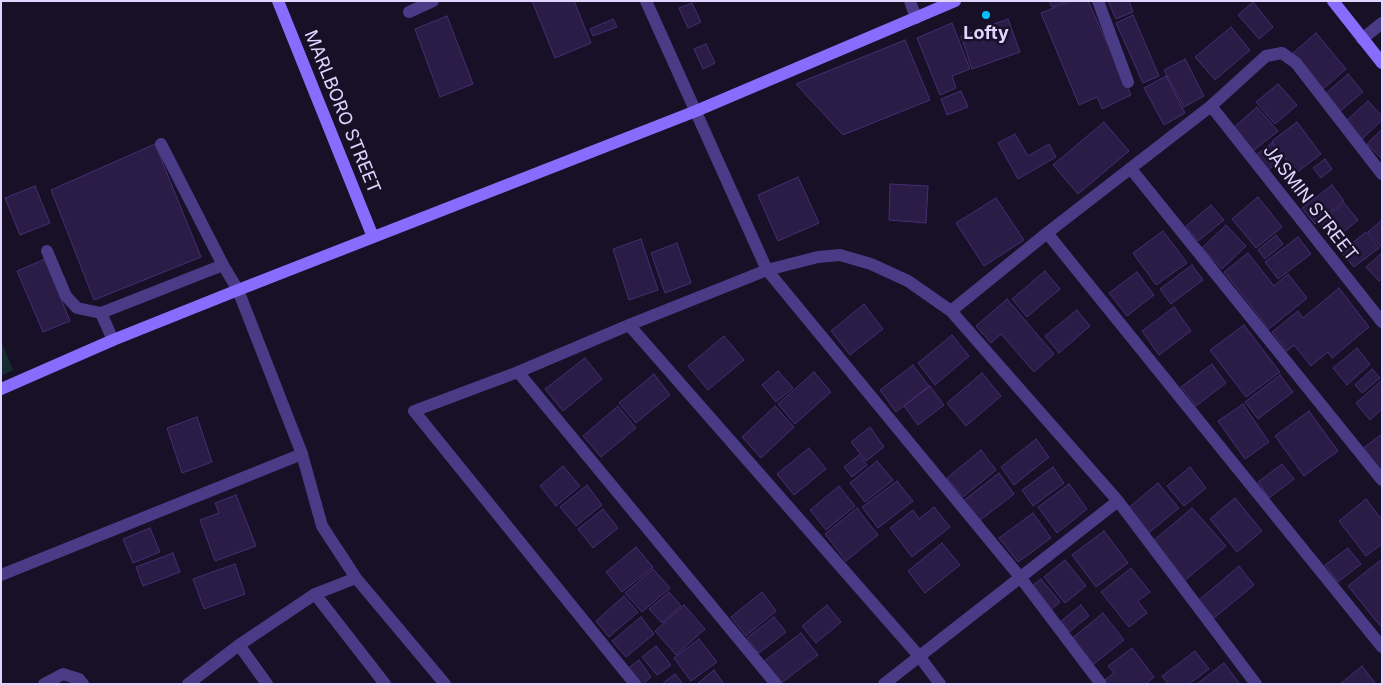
<!DOCTYPE html>
<style>
body{margin:0}
#map{position:relative;width:1383px;height:685px;overflow:hidden;background:#171026;font-family:Inter,sans-serif}
canvas{display:block}
.frame{position:absolute;inset:0;border:2px solid #e0d5ff;pointer-events:none}
</style>
<div id="map">
<canvas width="1383" height="685"></canvas>
<div class="frame"></div>
</div>
<script>
const context = document.querySelector('canvas').getContext('2d');
context.lineJoin = 'round';
function paint(path, color) { context.fillStyle = color; context.fill(path, 'evenodd'); }
const toPath = rows => new Path2D(rows.map(r => 'M' + r).join(''));
function strokePath(path, color, width, dash) { context.strokeStyle = color; context.lineWidth = width; context.lineCap = dash ? 'butt' : 'round'; context.setLineDash(dash || []); context.stroke(path); }
function drawText(font, color, halo, rows, align = 'center') {
  context.font = font + ' Inter,sans-serif'; context.lineWidth = 5; context.setLineDash([]); context.textBaseline = 'middle'; context.strokeStyle = halo; context.fillStyle = color; for (const [text, x, y, turn = 0] of rows) {
    context.save(); context.translate(x, y); context.rotate((+turn || 0) * Math.PI / 180); context.textAlign = isNaN(turn) ? turn : align; if (halo) context.strokeText(text, 0, 0); context.fillText(text, 0, 0); context.restore();
  }
}
paint(toPath([
 [1,341,13,370,1,376]
]), '#132d30');
const building = toPath([
 [532,1,574,1,591,43,555,58,532,1],
 [1049,1,1066,1,1052,7,1049,1],
 [1071,1,1088,1,1131,95,1102,109,1097,97,1079,105,1041,13,1071,1],
 [1108,1,1129,1,1133,12,1116,19,1108,1],
 [1253,2,1273,27,1259,39,1238,15,1253,2],
 [692,3,701,22,688,28,679,8,692,3],
 [1133,15,1159,76,1143,83,1116,23,1133,15],
 [447,16,473,84,440,97,415,29,447,16],
 [613,19,617,27,593,36,590,29,613,19],
 [1008,19,1020,52,972,69,961,36,1008,19],
 [952,23,970,69,952,76,956,88,940,95,917,38,952,23],
 [1231,27,1250,50,1215,80,1195,57,1231,27],
 [1316,33,1346,69,1323,89,1293,53,1316,33],
 [905,40,930,100,843,135,796,84,905,40],
 [706,44,715,63,703,69,694,49,706,44],
 [1185,59,1204,96,1184,107,1164,70,1185,59],
 [1348,74,1363,92,1339,112,1325,94,1348,74],
 [1166,76,1185,113,1164,125,1144,88,1166,76],
 [1278,84,1297,105,1275,124,1256,102,1278,84],
 [961,91,968,107,947,115,941,99,961,91],
 [1368,101,1382,116,1382,120,1362,139,1346,121,1368,101],
 [1257,107,1278,131,1253,151,1233,128,1257,107],
 [1104,122,1129,151,1078,194,1053,165,1104,122],
 [1297,122,1321,154,1296,173,1272,141,1297,122],
 [1382,129,1382,159,1367,144,1382,129],
 [1015,134,1028,156,1049,144,1056,157,1018,179,998,143,1015,134],
 [1272,143,1283,159,1268,170,1256,155,1272,143],
 [155,144,201,257,94,300,51,190,155,144],
 [1325,159,1332,169,1321,178,1313,168,1325,159],
 [798,177,819,223,778,241,758,195,798,177],
 [890,184,928,186,926,223,889,220,890,184],
 [1332,185,1344,201,1315,224,1302,208,1332,185],
 [35,186,50,223,20,235,5,198,35,186],
 [1258,197,1282,227,1256,248,1232,219,1258,197],
 [996,198,1024,240,984,266,956,223,996,198],
 [1344,203,1358,220,1334,240,1320,222,1344,203],
 [1211,205,1224,220,1198,241,1186,226,1211,205],
 [1382,220,1382,248,1368,232,1382,220],
 [1226,225,1246,246,1222,269,1202,248,1226,225],
 [1163,231,1187,263,1156,285,1133,253,1163,231],
 [1366,232,1379,248,1354,267,1341,252,1366,232],
 [1276,235,1283,244,1265,259,1258,250,1276,235],
 [1298,237,1311,254,1278,279,1265,262,1298,237],
 [641,239,658,290,629,300,613,249,641,239],
 [677,243,691,283,665,293,651,253,677,243],
 [1248,253,1274,286,1288,274,1307,298,1269,329,1224,272,1248,253],
 [1382,253,1382,279,1379,281,1366,267,1382,253],
 [45,259,70,321,43,332,17,271,45,259],
 [1192,265,1203,280,1171,304,1160,289,1192,265],
 [1045,271,1060,289,1027,317,1012,299,1045,271],
 [1137,272,1154,295,1127,316,1109,293,1137,272],
 [1339,288,1369,327,1332,358,1328,352,1311,366,1294,345,1287,351,1272,332,1298,311,1303,318,1339,288],
 [1007,299,1054,354,1034,372,1001,334,991,343,976,326,1007,299],
 [864,304,883,329,850,355,831,331,864,304],
 [1174,307,1191,331,1159,355,1142,331,1174,307],
 [1077,310,1090,326,1059,353,1045,336,1077,310],
 [1244,325,1280,372,1246,397,1210,350,1244,325],
 [952,335,969,356,935,385,918,363,952,335],
 [724,336,744,360,708,390,688,366,724,336],
 [1357,348,1370,364,1347,385,1333,368,1357,348],
 [585,358,602,379,563,411,545,389,585,358],
 [1212,364,1226,383,1196,406,1181,387,1212,364],
 [913,365,929,386,896,412,880,390,913,365],
 [1372,369,1380,378,1362,393,1355,385,1372,369],
 [778,371,793,388,776,402,762,385,778,371],
 [814,372,831,392,795,424,778,404,814,372],
 [982,373,1001,396,966,426,947,403,982,373],
 [654,374,670,395,636,423,619,403,654,374],
 [1280,375,1293,392,1258,419,1245,402,1280,375],
 [1382,380,1382,409,1370,420,1356,403,1382,380],
 [930,386,944,405,918,425,904,406,930,386],
 [1243,404,1269,442,1245,459,1218,421,1243,404],
 [618,406,636,428,601,457,583,436,618,406],
 [775,406,794,427,761,458,742,437,775,406],
 [1309,411,1338,451,1304,476,1275,436,1309,411],
 [197,417,212,462,182,473,167,428,197,417],
 [870,427,884,447,866,461,851,442,870,427],
 [1382,434,1382,474,1362,449,1382,434],
 [1036,439,1049,457,1014,485,1001,467,1036,439],
 [809,448,826,469,794,495,777,474,809,448],
 [981,450,996,470,963,497,947,478,981,450],
 [859,455,867,465,852,477,844,467,859,455],
 [877,461,893,480,865,502,850,483,877,461],
 [1282,464,1294,479,1269,498,1258,482,1282,464],
 [563,466,580,486,556,506,540,486,563,466],
 [1053,467,1064,483,1033,506,1022,490,1053,467],
 [1190,467,1206,488,1184,506,1167,486,1190,467],
 [999,473,1014,494,979,521,963,501,999,473],
 [897,481,913,501,878,528,862,507,897,481],
 [1158,483,1179,508,1146,535,1126,510,1158,483],
 [1069,484,1087,509,1057,533,1038,507,1069,484],
 [587,485,602,505,576,526,560,507,587,485],
 [839,486,855,506,826,530,810,510,839,486],
 [236,495,256,546,215,561,200,520,219,513,215,503,236,495],
 [1235,498,1262,531,1237,552,1210,519,1235,498],
 [1366,499,1382,520,1382,544,1366,556,1339,521,1366,499],
 [934,507,950,527,912,557,890,528,913,510,919,519,934,507],
 [857,508,878,535,846,561,825,534,857,508],
 [1192,508,1226,546,1184,581,1152,542,1192,508],
 [603,509,618,528,593,548,578,529,603,509],
 [1033,513,1051,538,1018,562,999,538,1033,513],
 [150,528,160,552,133,563,123,539,150,528],
 [1104,531,1128,563,1096,587,1072,555,1104,531],
 [942,543,960,565,925,593,908,571,942,543],
 [636,547,653,567,622,592,606,572,636,547],
 [1348,548,1361,564,1338,582,1325,565,1348,548],
 [173,553,180,572,143,586,136,567,173,553],
 [1382,559,1382,628,1348,586,1382,559],
 [1065,560,1086,586,1065,603,1044,577,1065,560],
 [235,564,245,594,204,609,193,579,235,564],
 [1239,566,1254,585,1214,618,1199,600,1239,566],
 [1131,568,1150,592,1138,601,1147,613,1129,627,1101,592,1131,568],
 [653,569,670,588,642,612,625,593,653,569],
 [1041,579,1060,602,1051,610,1032,586,1041,579],
 [669,592,681,606,662,623,649,609,669,592],
 [762,592,776,611,746,636,731,617,762,592],
 [624,596,638,612,609,637,596,621,624,596],
 [684,605,705,629,676,655,655,631,684,605],
 [827,605,841,622,816,643,802,626,827,605],
 [1081,605,1089,616,1069,632,1061,621,1081,605],
 [1103,613,1124,640,1090,667,1070,640,1103,613],
 [641,617,654,634,626,657,612,641,641,617],
 [774,617,786,632,759,653,747,638,774,617],
 [801,633,818,655,780,684,763,662,801,633],
 [699,639,717,662,691,681,674,658,699,639],
 [656,646,671,665,657,675,642,657,656,646],
 [1132,648,1154,677,1146,684,1104,684,1102,682,1114,673,1108,666,1132,648],
 [1195,651,1209,669,1189,684,1168,684,1162,676,1195,651],
 [639,660,651,677,643,684,637,684,626,670,639,660],
 [1224,663,1240,684,1197,684,1224,663],
 [1362,666,1376,684,1340,684,1362,666],
 [714,670,724,684,697,684,714,670],
 [675,674,683,684,662,684,675,674]
]);
paint(building, '#2b1c47');
strokePath(building, '#462e73', 1);
strokePath(toPath([
 [910,1,916,18],
 [1098,1,1128,82],
 [1362,39,1382,23],
 [47,251,66,296,77,308,101,313,113,340],
 [223,265,238,290],
 [101,313,223,265,161,144],
 [302,454,322,526,356,578,445,684],
 [315,594,385,684],
 [239,645,267,684],
 [44,684,63,674,79,679,83,684],
 [188,684,239,645,315,594,356,578]
]), '#493b85', 12);
strokePath(toPath([
 [646,1,767,270,1020,577,1101,684],
 [409,12,433,1],
 [1211,106,1382,322],
 [1131,169,1382,480],
 [1047,233,1382,647],
 [951,311,1047,233,1211,106,1266,56,1282,53,1296,63,1382,174],
 [629,325,919,656,940,684],
 [518,372,776,684],
 [1,575,302,454,238,290],
 [635,684,414,411,518,372,629,325,767,270,818,257,840,255,871,264,908,281,951,311,1118,501,1256,684],
 [884,684,1118,501]
]), '#493b85', 12);
strokePath(toPath([
 [278,1,373,237],
 [1333,1,1382,63],
 [1,389,113,340,238,290,696,111,955,1]
]), '#866dfe', 12);
for (const [x, y, r, color] of [
 [986,15,5,"#03bffd"]
]) { const dot = new Path2D(); dot.arc(x, y, r, 0, 2 * Math.PI); context.fillStyle = color; context.fill(dot); strokePath(dot, '#171026', 2); }
drawText('bold 18px', '#e0d5ff', '#171026', [
 ["Lofty",986,34]
]);
drawText('18px', '#e0d5ff', '#171026', [
 ["MARLBORO STREET",342,112,68],
 ["JASMIN STREET",1310,203,52]
]);
</script>
